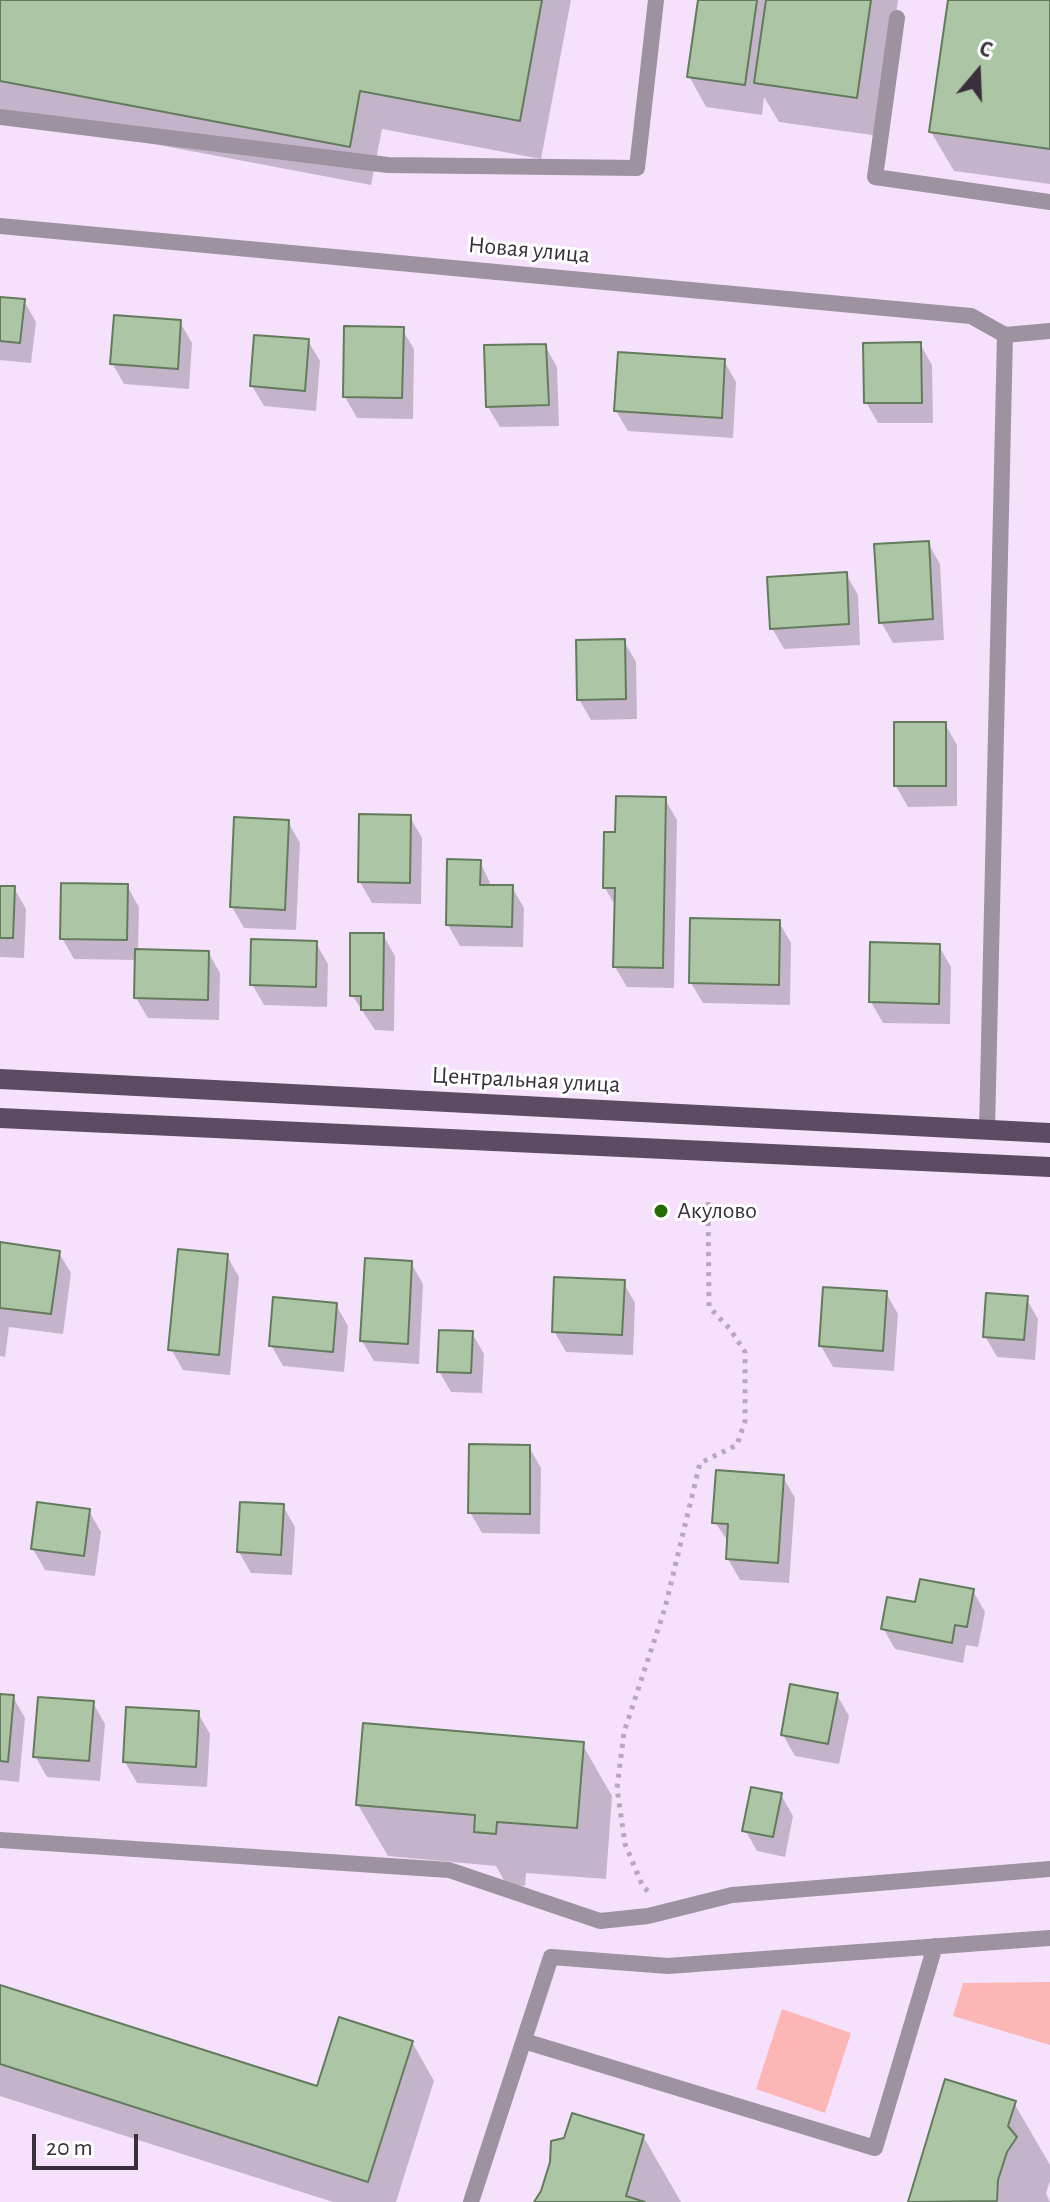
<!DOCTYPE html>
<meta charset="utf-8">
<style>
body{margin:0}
#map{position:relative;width:1050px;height:2202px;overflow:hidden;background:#f6e1fc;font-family:"Alegreya Sans",sans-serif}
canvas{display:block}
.north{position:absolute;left:938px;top:32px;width:80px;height:80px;-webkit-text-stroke:6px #fff;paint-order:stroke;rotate:19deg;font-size:22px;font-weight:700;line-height:32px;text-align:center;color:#3a303d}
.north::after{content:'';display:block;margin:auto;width:28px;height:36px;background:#3a303d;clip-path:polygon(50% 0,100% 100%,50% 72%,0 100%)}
.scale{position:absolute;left:32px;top:2134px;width:106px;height:36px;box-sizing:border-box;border:4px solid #3a303d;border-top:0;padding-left:10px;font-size:24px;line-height:28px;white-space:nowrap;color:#3a303d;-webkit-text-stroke:6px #fff;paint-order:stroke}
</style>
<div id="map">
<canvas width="1050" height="2202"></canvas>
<div class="north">С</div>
<div class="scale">20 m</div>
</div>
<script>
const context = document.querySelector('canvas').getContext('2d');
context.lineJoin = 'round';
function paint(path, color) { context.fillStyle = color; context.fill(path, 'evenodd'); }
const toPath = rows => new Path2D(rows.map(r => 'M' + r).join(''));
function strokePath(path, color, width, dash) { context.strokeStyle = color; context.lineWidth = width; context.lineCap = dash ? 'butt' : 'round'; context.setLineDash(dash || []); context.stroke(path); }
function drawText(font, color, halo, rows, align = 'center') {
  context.font = font + ' "Alegreya Sans",sans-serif'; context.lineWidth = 6; context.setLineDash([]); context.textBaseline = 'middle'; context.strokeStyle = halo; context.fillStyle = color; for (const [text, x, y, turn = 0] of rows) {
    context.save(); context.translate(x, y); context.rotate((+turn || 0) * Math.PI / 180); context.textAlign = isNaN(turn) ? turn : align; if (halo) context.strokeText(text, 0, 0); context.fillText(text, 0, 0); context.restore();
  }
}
paint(toPath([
 [1050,1982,1050,2045,953,2016,963,1983],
 [782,2009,851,2033,825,2113,756,2089]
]), '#fcb6b6');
paint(toPath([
 [0,0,571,0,541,159,382,129,371,185,0,115],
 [700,0,898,0,879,136,779,122,764,97,762,115,706,107,689,76],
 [950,0,1050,0,1050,184,954,171,931,132],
 [0,299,24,301,36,322,31,363,0,360],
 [180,322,192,343,189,389,124,384,112,363],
 [402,329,414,349,413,419,357,418,345,397],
 [308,341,320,361,316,411,264,406,252,386],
 [920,344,932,365,933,423,878,423,866,402],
 [545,346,557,367,559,426,500,427,488,407],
 [724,361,736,382,733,438,628,431,616,411],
 [928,543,940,564,944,640,893,643,881,622],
 [846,574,858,595,860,645,784,649,772,628],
 [624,641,636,662,637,719,591,720,579,699],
 [945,724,957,745,957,806,908,807,896,786],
 [665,799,677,820,674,988,627,987,615,967,616,907,605,888,617,834],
 [410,817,422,838,421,904,372,903,360,882],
 [288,822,300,843,296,930,244,928,232,907],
 [480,862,492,887,512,887,524,908,523,947,460,946,448,925],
 [127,886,139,907,138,951,208,952,220,973,219,1020,148,1018,136,998,137,960,74,959,62,938],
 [0,888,14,888,26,909,24,958,0,957],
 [779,922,791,943,790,1005,703,1003,691,983],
 [383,935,395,956,394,1031,375,1030,352,995],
 [316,943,328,964,327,1007,264,1005,252,984],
 [939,946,951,967,950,1024,883,1023,871,1002],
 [0,1244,59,1253,71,1273,63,1334,9,1327,5,1357,0,1356],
 [227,1256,239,1277,230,1375,183,1370,171,1349],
 [411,1263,423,1284,419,1364,374,1361,362,1341],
 [623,1282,635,1303,633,1355,566,1352,554,1331],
 [886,1293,898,1314,894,1371,833,1367,821,1346],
 [1026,1298,1038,1319,1035,1360,997,1357,985,1336],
 [336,1305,348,1326,344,1372,283,1366,271,1345],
 [472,1333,484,1354,482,1393,451,1392,439,1371],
 [529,1447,541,1468,540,1534,482,1533,470,1512],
 [783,1477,795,1498,789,1583,740,1580,728,1559,729,1543,715,1522],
 [283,1506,295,1527,292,1575,251,1573,239,1552],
 [89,1511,101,1532,95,1576,45,1570,33,1549],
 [973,1591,985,1612,978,1647,966,1645,963,1663,895,1649,883,1628,917,1605],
 [837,1695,849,1716,839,1764,795,1756,783,1735],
 [0,1696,13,1697,25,1718,19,1782,0,1780],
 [93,1703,105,1724,100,1781,47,1777,35,1756],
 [198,1713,210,1734,207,1787,137,1783,125,1762],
 [582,1744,612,1796,606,1879,526,1873,525,1886,506,1884,496,1866,388,1856,358,1805],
 [781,1795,793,1816,785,1857,757,1851,745,1830],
 [0,1987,318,2089,412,2042,434,2081,396,2202,333,2202,0,2096],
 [946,2082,1014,2103,1050,2165,1050,2181,1046,2193,1050,2202,910,2202],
 [643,2136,681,2202,535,2202]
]), '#0003');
const building = toPath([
 [0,0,542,0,520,121,360,91,350,147,0,81,0,0],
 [698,0,757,0,745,85,687,77,698,0],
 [766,0,871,0,857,98,754,83,766,0],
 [948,0,1050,0,1050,149,929,132,948,0],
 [0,297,25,299,20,343,0,341,0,297],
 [114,315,181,320,178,369,110,364,114,315],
 [344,326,404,327,402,398,343,397,344,326],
 [254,335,309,339,305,391,250,386,254,335],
 [921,342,922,403,864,403,863,343,921,342],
 [546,344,549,405,486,407,484,345,546,344],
 [618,352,725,359,722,418,614,411,618,352],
 [929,541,933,619,879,623,874,544,929,541],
 [847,572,849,624,770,629,767,577,847,572],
 [625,639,626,699,577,700,576,640,625,639],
 [894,722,946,722,946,786,894,786,894,722],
 [616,796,666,797,663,968,613,967,615,888,603,888,604,832,615,832,616,796],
 [359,814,411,815,410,883,358,882,359,814],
 [234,817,289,820,285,910,230,907,234,817],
 [447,859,481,860,480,885,513,885,512,927,446,925,447,859],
 [61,883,128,884,127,940,60,939,61,883],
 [0,886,15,886,13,938,0,938,0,886],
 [690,918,780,920,779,985,689,983,690,918],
 [350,933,384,933,383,1010,361,1010,361,996,350,996,350,933],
 [251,939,317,941,316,987,250,985,251,939],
 [870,942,940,944,939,1004,869,1002,870,942],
 [135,949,209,951,208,1000,134,998,135,949],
 [0,1242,60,1251,51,1314,0,1308,0,1242],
 [178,1249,228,1254,219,1355,168,1350,178,1249],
 [365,1258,412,1261,408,1344,360,1341,365,1258],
 [554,1277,625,1280,622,1335,552,1332,554,1277],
 [823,1287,887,1291,883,1351,819,1346,823,1287],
 [986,1293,1028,1296,1024,1340,983,1337,986,1293],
 [273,1297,337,1303,333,1352,269,1346,273,1297],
 [439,1330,473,1331,471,1373,437,1372,439,1330],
 [469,1444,530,1445,530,1514,468,1513,469,1444],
 [716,1470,784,1475,778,1563,726,1559,728,1524,712,1523,716,1470],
 [37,1502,90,1509,84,1556,31,1549,37,1502],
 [240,1502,284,1504,281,1555,237,1552,240,1502],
 [920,1579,974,1589,967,1627,955,1625,952,1643,881,1629,887,1597,915,1602,920,1579],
 [790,1684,838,1693,828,1744,781,1735,790,1684],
 [0,1694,14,1695,8,1762,0,1761,0,1694],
 [38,1697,94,1701,89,1761,33,1757,38,1697],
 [126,1707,199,1711,196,1767,123,1762,126,1707],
 [363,1723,584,1742,577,1828,497,1822,496,1834,474,1832,475,1815,356,1805,363,1723],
 [751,1787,782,1793,773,1837,742,1831,751,1787],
 [0,1985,317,2086,339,2017,413,2041,368,2182,0,2064,0,1985],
 [945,2079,1016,2101,1008,2126,1017,2137,1007,2152,998,2180,997,2201,908,2202,945,2079],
 [572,2113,644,2135,626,2196,645,2202,534,2202,541,2191,550,2162,551,2141,564,2138,572,2113]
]);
paint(building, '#acc6a5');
strokePath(building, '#637b5d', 2);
strokePath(toPath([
 [648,1891,643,1887,625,1844,617,1788,624,1732,665,1608,700,1463,737,1445,745,1421,745,1352,730,1329,709,1307,708,1202]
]), '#b8a7bd', 5, [4, 6]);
strokePath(toPath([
 [897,18,875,177,1050,202],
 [0,117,388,165,637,168,656,0],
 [0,1840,449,1870,600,1921,648,1916,732,1895,1050,1869],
 [524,2041,875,2148,935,1946],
 [471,2202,551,1957,668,1966,1050,1938]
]), '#9d92a0', 16);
strokePath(toPath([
 [0,226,971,316,1005,335,1050,331],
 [987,1130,1005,335]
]), '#9d92a0', 16);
strokePath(toPath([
 [0,1079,1050,1133],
 [0,1118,1050,1167]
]), '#5d4b62', 20);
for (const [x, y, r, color] of [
 [661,1211,8,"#246b04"]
]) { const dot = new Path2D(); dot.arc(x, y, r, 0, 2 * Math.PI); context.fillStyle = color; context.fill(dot); strokePath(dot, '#fff', 3); }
drawText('24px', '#3a303d', '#fff', [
 ["Новая улица",529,250,5],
 ["Центральная улица",526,1080,3]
]);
drawText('24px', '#3a303d', '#fff', [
 ["Акулово",677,1211]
], 'left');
</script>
